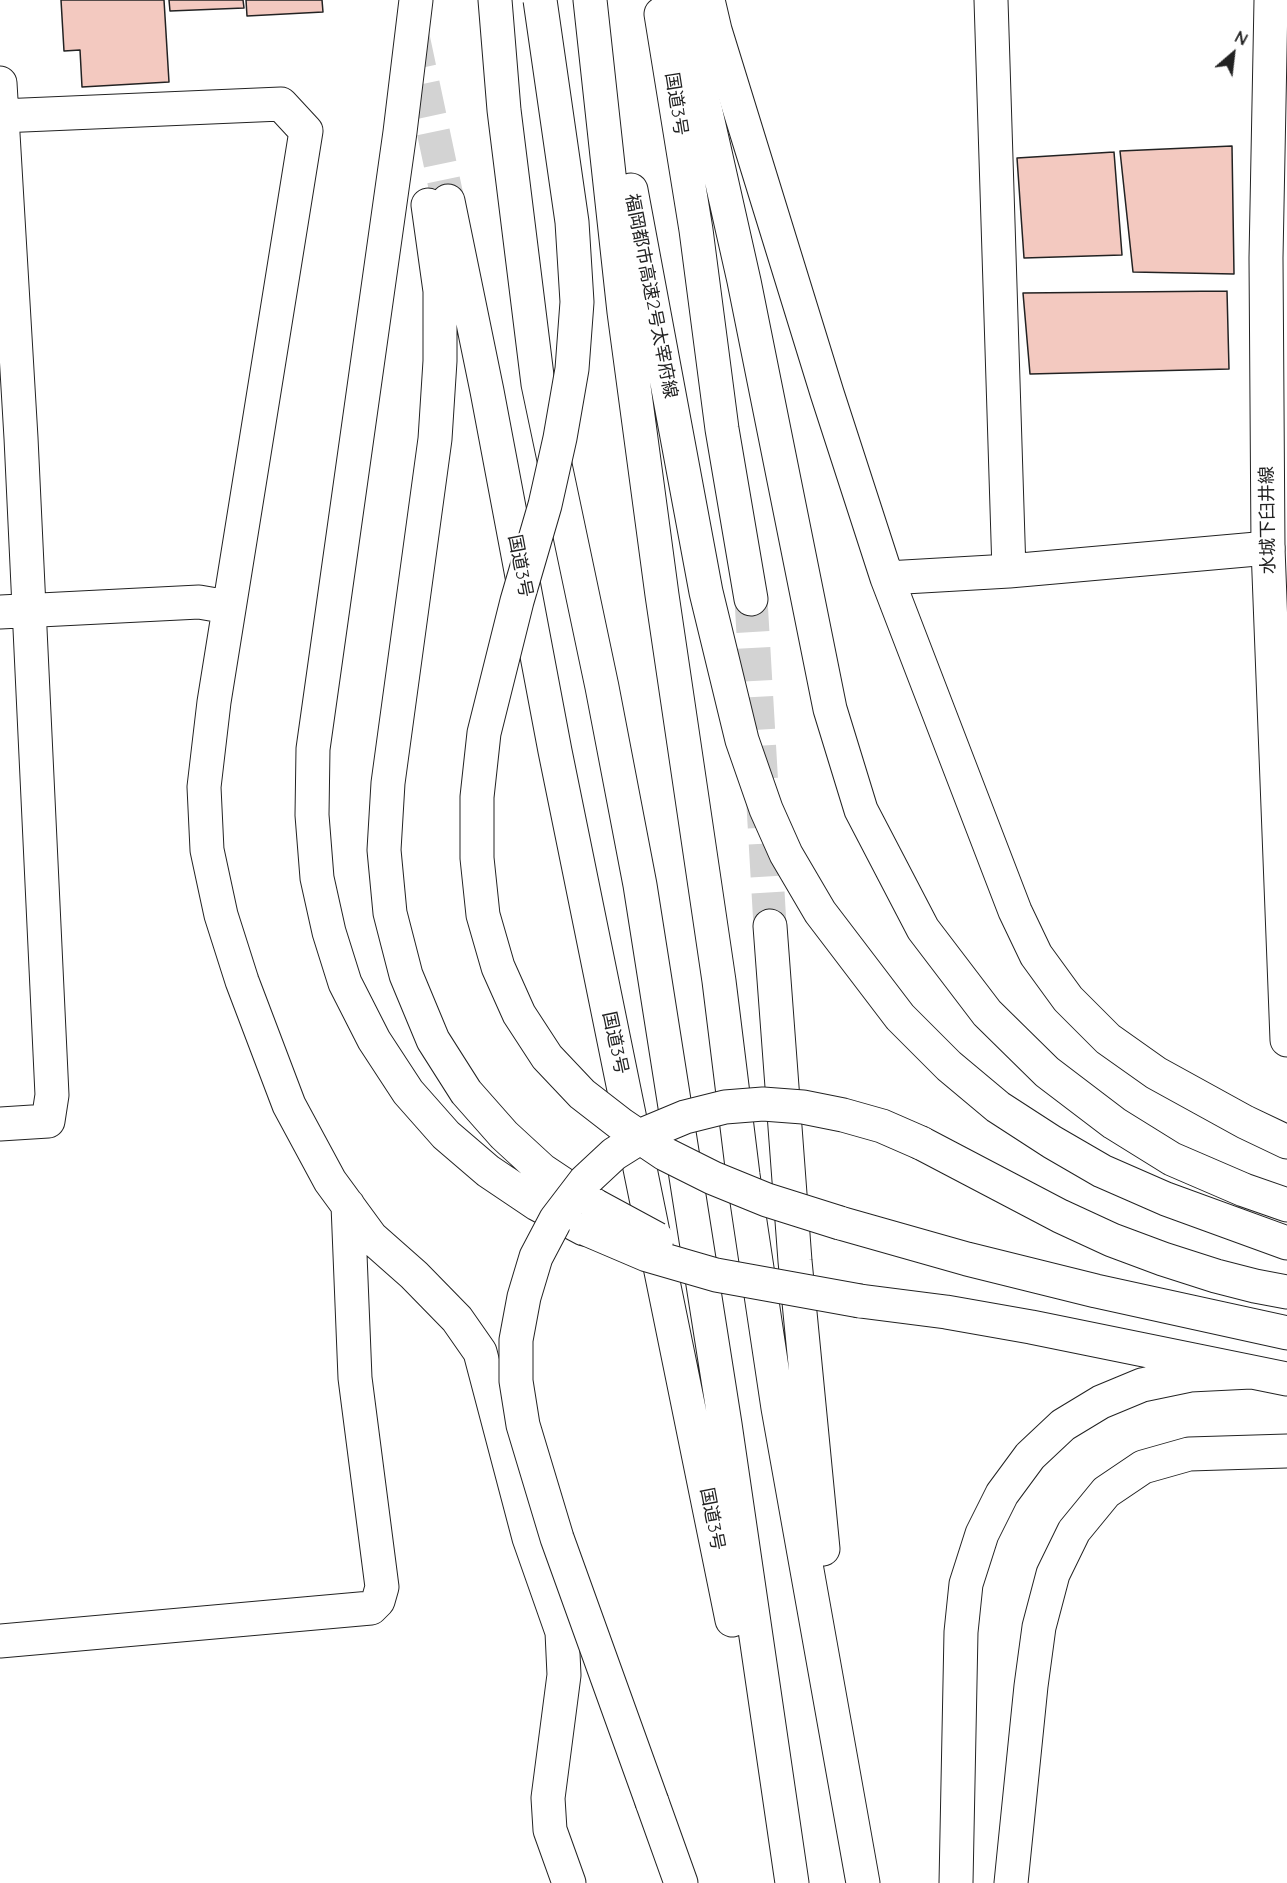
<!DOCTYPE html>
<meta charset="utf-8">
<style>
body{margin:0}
#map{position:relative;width:1287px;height:1883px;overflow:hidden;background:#fff;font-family:Quicksand,sans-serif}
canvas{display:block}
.north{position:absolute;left:1203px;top:24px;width:60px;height:60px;-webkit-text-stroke:4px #fff;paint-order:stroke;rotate:28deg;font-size:16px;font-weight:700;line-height:24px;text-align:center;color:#222}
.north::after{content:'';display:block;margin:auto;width:21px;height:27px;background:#222;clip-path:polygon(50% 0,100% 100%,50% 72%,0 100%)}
</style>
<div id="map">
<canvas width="1287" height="1883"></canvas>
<div class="north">N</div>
</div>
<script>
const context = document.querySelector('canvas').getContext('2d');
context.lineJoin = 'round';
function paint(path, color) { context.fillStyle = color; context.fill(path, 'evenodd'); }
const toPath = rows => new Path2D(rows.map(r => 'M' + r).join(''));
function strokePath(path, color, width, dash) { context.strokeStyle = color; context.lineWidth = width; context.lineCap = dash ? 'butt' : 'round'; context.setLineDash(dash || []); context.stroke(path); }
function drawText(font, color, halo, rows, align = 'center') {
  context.font = font + ' Quicksand,"Noto Sans JP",sans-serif'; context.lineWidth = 4.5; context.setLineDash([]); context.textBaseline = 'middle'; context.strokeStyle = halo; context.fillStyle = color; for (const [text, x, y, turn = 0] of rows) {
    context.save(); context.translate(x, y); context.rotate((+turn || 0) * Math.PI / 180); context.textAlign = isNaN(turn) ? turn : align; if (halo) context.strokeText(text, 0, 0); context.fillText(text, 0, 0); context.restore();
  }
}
const building = toPath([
 [61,0,164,0,169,82,82,87,80,50,64,51,61,0],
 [169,0,243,0,244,8,170,11,169,0],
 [246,0,322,0,323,12,247,16,246,0],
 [1232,146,1234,274,1133,272,1120,151,1232,146],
 [1114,152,1122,255,1024,258,1017,158,1114,152],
 [1227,291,1229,369,1030,374,1023,293,1227,291]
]);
paint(building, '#f3c9c0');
strokePath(building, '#222', 1.5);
strokePath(toPath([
 [413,36,448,201],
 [751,599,770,926]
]), '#d3d3d3', 33, [33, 16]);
const minor = toPath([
 [708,0,715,30,827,393,887,578,1015,911,1036,955,1068,999,1108,1039,1156,1073,1245,1122,1287,1142],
 [991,0,1009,571],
 [0,83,21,438,52,1095,48,1121,0,1124],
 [0,116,281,104,306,131,214,702,204,787,207,850,221,915,242,981,289,1105,330,1181,371,1237,414,1275,457,1319,480,1352,529,1538,562,1632,564,1675,548,1798,550,1830,569,1883],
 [887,578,1009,571,1268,548],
 [0,612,199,602,228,607],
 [0,1641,371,1608,378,1601,382,1587,355,1378,348,1205],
 [1011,1883,1031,1686,1039,1627,1053,1574,1074,1531,1106,1492,1143,1467,1189,1454,1287,1451]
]);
const major = toPath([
 [1271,0,1266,258,1268,548,1287,1040]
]);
const highway = toPath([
 [416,0,400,132,313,749,312,815,317,878,329,932,345,983,374,1040,408,1092,446,1135,488,1171,537,1204,584,1229],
 [495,0,504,110,538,384,602,687,640,885,725,1424,792,1883],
 [590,0,624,312,662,595,719,981,743,1175,778,1408,863,1883],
 [677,0,706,112,744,281,830,709,861,810,923,929,987,1013,1047,1072,1114,1123,1172,1159,1244,1190,1287,1205],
 [661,14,696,230,722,429,751,599],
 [631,190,706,592,742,740,766,809,786,854,820,912,900,1017,949,1066,998,1107,1052,1142,1102,1171,1166,1199,1287,1243],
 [448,201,487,391,555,751,732,1620],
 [428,205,440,291,440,361,435,439,388,783,384,850,390,913,406,975,433,1040,466,1092,504,1135,542,1170,596,1206],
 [770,926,795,1261,823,1549],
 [921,1143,1060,1216,1112,1240,1163,1259,1216,1276,1255,1286,1287,1292],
 [840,1223,967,1259,1096,1291,1287,1333],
 [860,1301,946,1312,1031,1327,1287,1379],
 [652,1802,681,1883],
 [956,1883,961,1632,966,1584,982,1534,1002,1494,1030,1456,1063,1425,1101,1402,1142,1385,1190,1375,1251,1372]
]);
strokePath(minor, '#222', 35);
strokePath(major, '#222', 35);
strokePath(highway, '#222', 35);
strokePath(minor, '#fff', 33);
strokePath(major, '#fff', 33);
strokePath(highway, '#fff', 33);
const highwayBridge = toPath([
 [540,0,572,222,577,302,572,369,560,438,545,505,517,601,484,733,477,797,477,858,483,915,498,967,519,1014,547,1057,582,1094,622,1125,665,1154,713,1178,767,1200,840,1223],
 [596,1206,657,1239],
 [586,1229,647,1255,716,1275,860,1301],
 [652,1802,557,1538,523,1425,516,1381,516,1340,524,1297,536,1257,556,1219,585,1181,614,1154,649,1132,685,1117,725,1107,763,1104,803,1107,843,1115,882,1126,921,1143]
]);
strokePath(highwayBridge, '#222', 35, []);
strokePath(highwayBridge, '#fff', 33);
drawText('18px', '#222', '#fff', [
 ["国道3号",676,104,81],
 ["福岡都市高速2号太宰府線",651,296,79],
 ["水城下臼井線",1268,520,-91],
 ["国道3号",520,566,79],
 ["国道3号",615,1043,78],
 ["国道3号",712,1519,79]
]);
</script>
